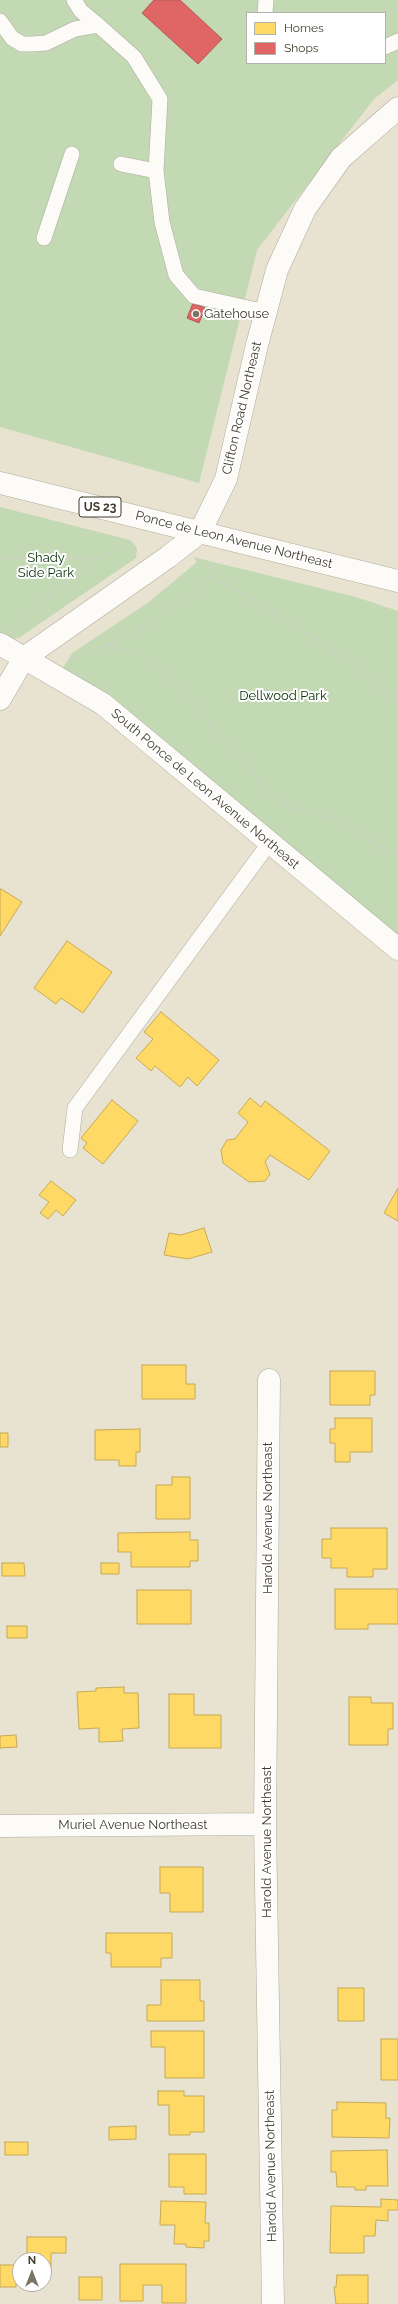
<!DOCTYPE html>
<style>
body{margin:0}
#map{position:relative;width:398px;height:2304px;overflow:hidden;background:#e8e2d0;font-family:Raleway,sans-serif}
canvas{display:block}
.legend{position:absolute;left:246px;top:12px;width:140px;height:52px;box-sizing:border-box;background:#fff;border:1px solid #b3b1ab;margin:0;padding:5px 7px;list-style:none;font-size:12px;color:#403b2d}
.legend li{display:flex;align-items:center;gap:8px;height:20px}
.legend b{width:20px;border:1px solid #b3b1ab}
.north{position:absolute;left:12px;top:2252px;width:40px;height:40px;box-sizing:border-box;background:#fff;border:1px solid #b3b1ab;border-radius:50%;rotate:0deg;font-size:11px;font-weight:700;line-height:16px;text-align:center;color:#403b2d}
.north::after{content:'';display:block;margin:auto;width:14px;height:18px;background:#7b7566;clip-path:polygon(50% 0,100% 100%,50% 72%,0 100%)}
</style>
<div id="map">
<canvas width="398" height="2304"></canvas>
<ul class="legend">
<li><b style="height:11px;background:#ffd966"></b>Homes</li>
<li><b style="height:11px;background:#e06666"></b>Shops</li>
</ul>
<div class="north">N</div>
</div>
<script>
const context = document.querySelector('canvas').getContext('2d');
context.lineJoin = 'round';
function paint(path, color) { context.fillStyle = color; context.fill(path, 'evenodd'); }
const toPath = rows => new Path2D(rows.map(r => 'M' + r).join(''));
function strokePath(path, color, width, dash) { context.strokeStyle = color; context.lineWidth = width; context.lineCap = dash ? 'butt' : 'round'; context.setLineDash(dash || []); context.stroke(path); }
function drawText(font, color, halo, rows, align = 'center') {
  context.font = font + ' Raleway,sans-serif'; context.lineWidth = 4; context.setLineDash([]); context.textBaseline = 'middle'; context.strokeStyle = halo; context.fillStyle = color; for (const [text, x, y, turn = 0] of rows) {
    context.save(); context.translate(x, y); context.rotate((+turn || 0) * Math.PI / 180); context.textAlign = isNaN(turn) ? turn : align; if (halo) context.strokeText(text, 0, 0); context.fillText(text, 0, 0); context.restore();
  }
}
paint(toPath([
 [0,0,398,0,398,80,374,99,257,250,199,483,0,427],
 [247,13,385,13,385,63,247,63],
 [0,507,130,540,137,548,136,558,20,637,10,640,0,635],
 [193,557,356,597,398,611,398,937,63,668,72,653,149,602,197,562]
]), '#c2d9b4');
const homes = toPath([
 [1,889,22,902,0,936,0,890,1,889],
 [67,941,112,972,83,1013,61,998,56,1004,34,988,67,941],
 [161,1012,219,1060,197,1086,188,1077,180,1087,155,1066,151,1071,136,1058,153,1039,144,1032,161,1012],
 [250,1098,261,1107,265,1101,330,1151,309,1180,270,1155,265,1162,270,1174,265,1181,249,1182,223,1163,221,1150,227,1140,235,1139,248,1122,238,1113,250,1098],
 [112,1100,138,1121,103,1164,83,1148,87,1143,81,1138,112,1100],
 [51,1181,76,1200,63,1216,56,1210,48,1219,40,1213,49,1202,39,1195,51,1181],
 [398,1188,398,1221,384,1213,398,1188],
 [204,1228,212,1252,188,1259,164,1255,169,1233,181,1235,204,1228],
 [142,1365,186,1365,186,1384,195,1384,195,1399,142,1399,142,1365],
 [330,1371,375,1371,375,1395,370,1395,370,1405,330,1405,330,1371],
 [335,1418,372,1418,372,1452,350,1452,350,1462,335,1462,335,1443,330,1443,330,1429,335,1429,335,1418],
 [140,1429,140,1452,136,1452,136,1466,119,1466,119,1460,95,1460,95,1430,140,1429],
 [0,1433,8,1433,8,1447,0,1447,0,1433],
 [172,1477,190,1477,190,1519,156,1519,156,1485,172,1485,172,1477],
 [331,1528,387,1528,387,1569,373,1569,373,1577,347,1577,347,1568,331,1568,331,1558,322,1558,322,1539,331,1539,331,1528],
 [190,1532,190,1540,198,1540,198,1561,190,1561,190,1567,131,1567,131,1552,118,1552,118,1533,190,1532],
 [2,1563,24,1563,25,1576,2,1576,2,1563],
 [101,1563,119,1563,119,1574,101,1574,101,1563],
 [335,1589,398,1589,398,1624,368,1624,368,1629,335,1629,335,1589],
 [137,1590,191,1590,191,1624,137,1624,137,1590],
 [7,1626,27,1626,27,1638,7,1638,7,1626],
 [124,1687,124,1693,138,1693,139,1728,122,1729,123,1741,99,1742,99,1728,79,1729,77,1692,96,1691,96,1688,124,1687],
 [169,1694,194,1694,194,1715,221,1715,221,1748,169,1748,169,1694],
 [349,1697,371,1697,371,1703,393,1703,393,1729,388,1729,388,1745,349,1745,349,1697],
 [16,1735,17,1747,0,1748,0,1736,16,1735],
 [160,1867,203,1867,203,1912,170,1912,170,1893,160,1893,160,1867],
 [106,1933,172,1933,172,1958,161,1958,161,1967,111,1967,111,1953,106,1953,106,1933],
 [161,1980,200,1980,200,2001,204,2001,204,2021,147,2021,147,2005,161,2005,161,1980],
 [338,1988,364,1988,364,2021,338,2021,338,1988],
 [151,2031,204,2031,204,2078,165,2078,165,2047,151,2047,151,2031],
 [381,2039,398,2039,398,2080,381,2080,381,2039],
 [158,2091,184,2091,184,2096,204,2096,204,2132,190,2132,190,2135,169,2135,169,2105,158,2105,158,2091],
 [337,2102,386,2103,386,2118,390,2118,389,2138,332,2137,332,2110,337,2110,337,2102],
 [136,2126,136,2139,109,2140,109,2127,136,2126],
 [5,2142,28,2142,28,2155,5,2155,5,2142],
 [387,2150,388,2186,366,2186,366,2190,355,2190,355,2187,337,2187,336,2172,331,2172,331,2151,387,2150],
 [169,2154,206,2154,206,2194,184,2194,184,2187,169,2187,169,2154],
 [381,2199,398,2200,398,2210,388,2210,388,2221,376,2220,375,2236,364,2236,364,2253,330,2253,331,2206,381,2207,381,2199],
 [161,2201,206,2202,205,2223,209,2223,209,2241,204,2241,204,2248,186,2247,186,2244,174,2244,175,2225,160,2225,161,2201],
 [27,2237,66,2237,66,2253,51,2253,51,2269,44,2269,44,2260,27,2260,27,2237],
 [120,2264,186,2264,186,2303,162,2303,162,2285,143,2285,143,2301,120,2301,120,2264],
 [0,2265,16,2265,16,2287,0,2287,0,2265],
 [337,2275,368,2275,368,2304,336,2304,334,2287,336,2287,337,2275],
 [79,2277,102,2277,102,2300,79,2300,79,2277]
]);
paint(homes, '#ffd966');
strokePath(homes, '#c6aa55', 1);
const shops = toPath([
 [154,0,180,0,222,39,198,64,142,13,154,0],
 [193,303,205,308,199,323,187,318,193,303]
]);
paint(shops, '#e06666');
strokePath(shops, '#b05955', 1);
const service = toPath([
 [265,13,266,0],
 [0,21,12,38,22,44,32,44,46,43,75,29,98,25,81,11,74,0],
 [98,25,134,57,160,99,156,171,162,222,176,275,194,296,266,312],
 [385,47,398,41],
 [121,164,156,171],
 [44,238,72,154],
 [70,1150,75,1108,270,842]
]);
const minor = toPath([
 [0,644,103,704,398,949],
 [269,1380,265,1824,273,2304],
 [0,1826,265,1824]
]);
const tertiary = toPath([
 [0,699,24,658,168,557,200,532,226,479,257,345,277,270,305,209,341,158,398,108]
]);
const trunk = toPath([
 [0,483,398,581]
]);
strokePath(service, '#afaa9c', 16);
strokePath(minor, '#afaa9c', 23);
strokePath(tertiary, '#afaa9c', 23);
strokePath(trunk, '#afaa9c', 23);
strokePath(toPath([
 [0,559,95,558],
 [209,566,211,576,261,604,356,666,389,693,398,704],
 [13,626,96,558,128,546],
 [107,645,141,654,168,675,264,787,285,805,338,820,398,859],
 [73,658,125,638,162,615,200,588,211,576]
]), '#d3d1cc', 2.5, [2, 3]);
strokePath(service, '#fcfbf8', 15);
strokePath(minor, '#fcfbf8', 22);
strokePath(tertiary, '#fcfbf8', 22);
strokePath(trunk, '#fcfbf8', 22);
for (const [x, y, r, color] of [
 [196,314,4,"#7b7566"]
]) { const dot = new Path2D(); dot.arc(x, y, r, 0, 2 * Math.PI); context.fillStyle = color; context.fill(dot); strokePath(dot, '#fff', 1.5); }
for (const [x, y, w] of [
 [100,507,42]
]) { const box = new Path2D(); box.roundRect(x - w / 2, y - 10, w, 20, 3); context.fillStyle = '#fff'; context.fill(box); strokePath(box, '#403b2d', 1); }
drawText('bold 12px', '#403b2d', null, [
 ["US 23",100,507]
]);
drawText('13px', '#403b2d', '#fff', [
 ["Gatehouse",204,314]
], 'left');
drawText('13px', '#403b2d', '#fff', [
 ["Clifton Road Northeast",242,408,-77],
 ["Ponce de Leon Avenue Northeast",234,540,14],
 ["South Ponce de Leon Avenue Northeast",205,789,40],
 ["Harold Avenue Northeast",268,1518,-90],
 ["Muriel Avenue Northeast",133,1825],
 ["Harold Avenue Northeast",267,1842,-90],
 ["Harold Avenue Northeast",271,2166,-91]
]);
drawText('13px', '#093208', '#fff', [
 ["Shady",46,558],
 ["Side Park",46,573],
 ["Dellwood Park",283,696]
]);
</script>
